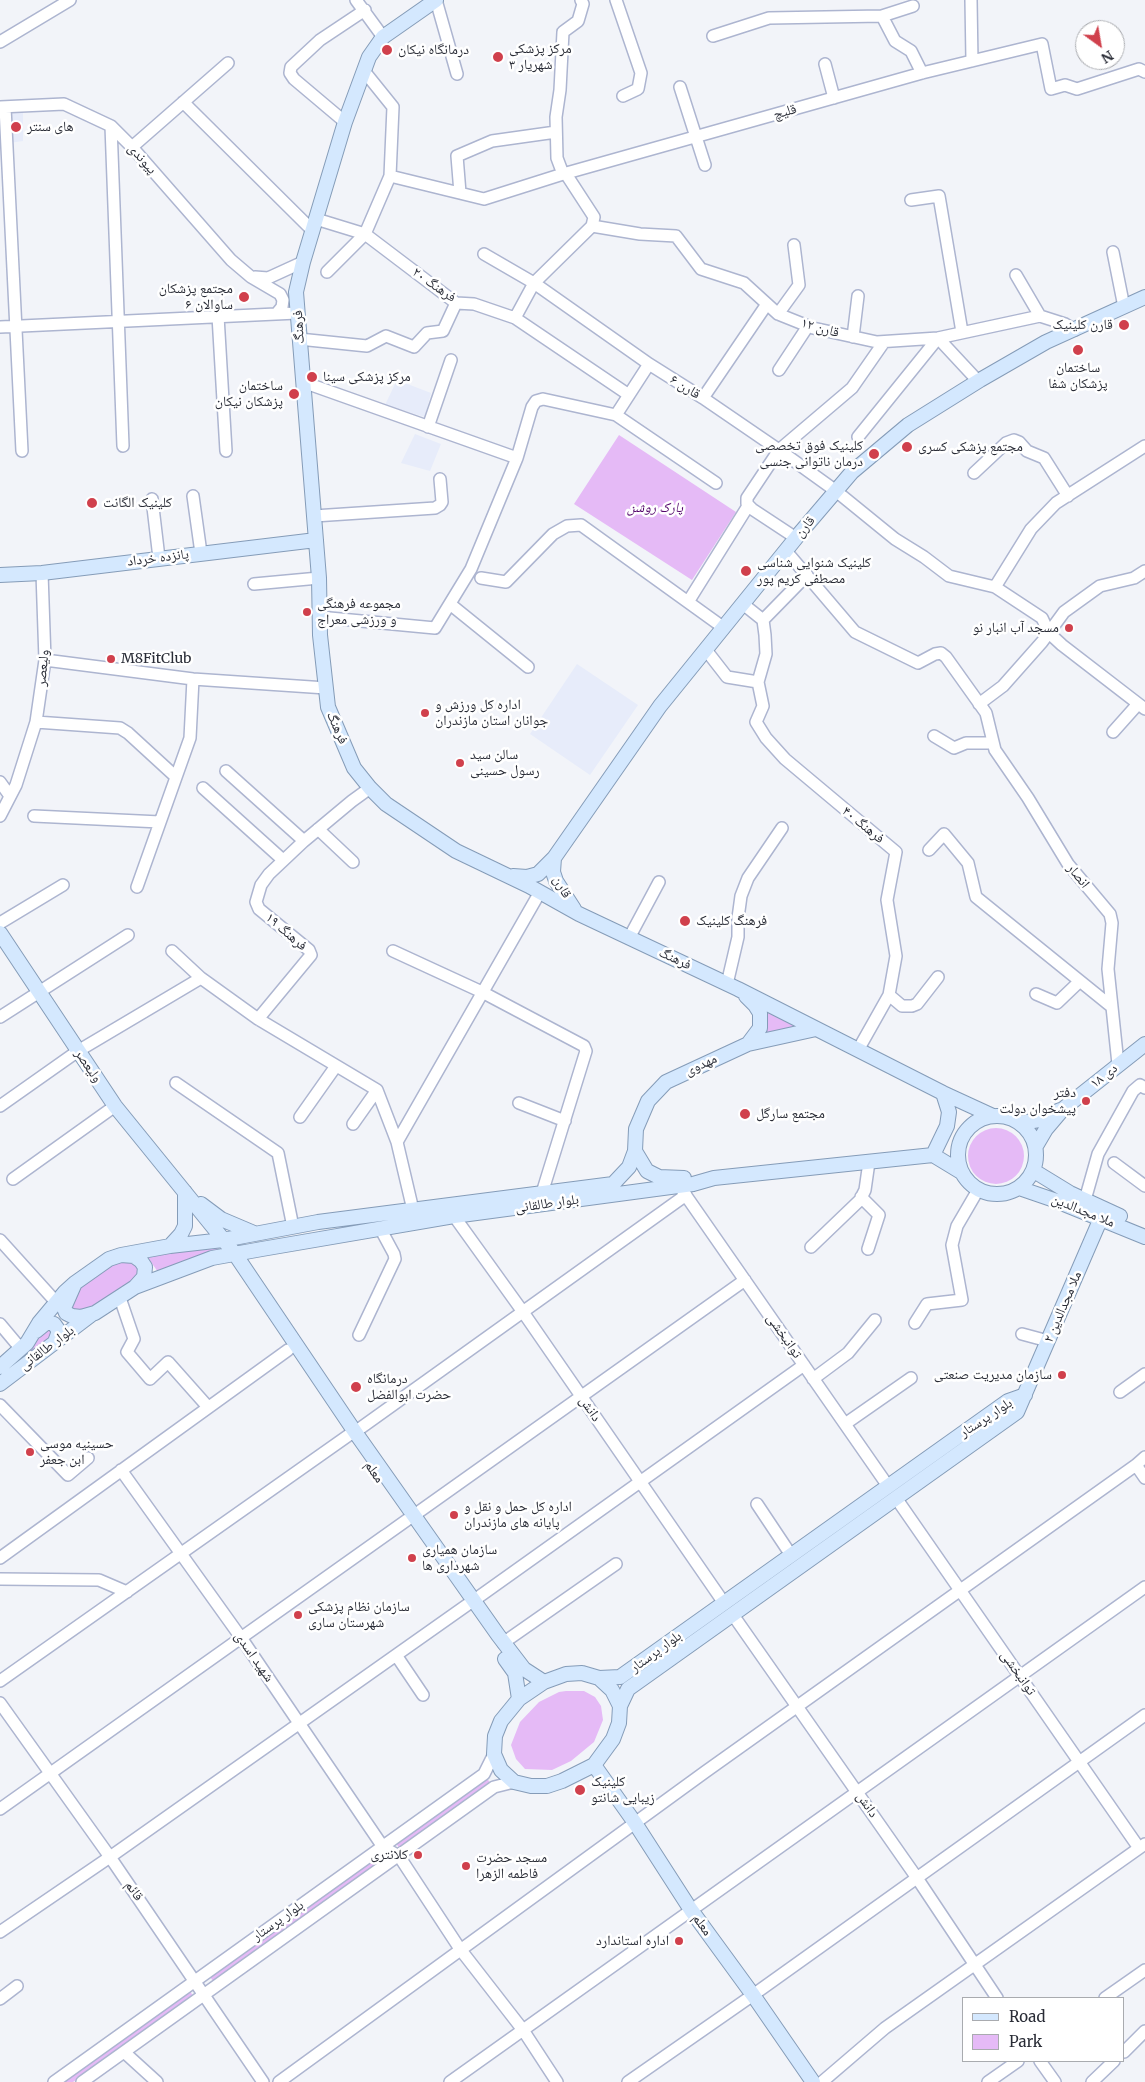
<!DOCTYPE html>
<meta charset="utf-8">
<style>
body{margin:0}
#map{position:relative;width:1145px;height:2082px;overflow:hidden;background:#f2f4f9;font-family:Merriweather,serif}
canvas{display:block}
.legend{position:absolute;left:962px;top:1997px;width:162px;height:65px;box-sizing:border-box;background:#fff;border:1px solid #a9abaf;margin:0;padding:6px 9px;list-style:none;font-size:15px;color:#292c36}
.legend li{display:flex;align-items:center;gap:10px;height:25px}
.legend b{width:25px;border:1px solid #a9abaf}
.north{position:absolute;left:1075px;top:20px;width:50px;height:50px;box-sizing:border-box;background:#fff;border:1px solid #a9abaf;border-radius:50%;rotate:148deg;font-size:14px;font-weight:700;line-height:20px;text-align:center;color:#292c36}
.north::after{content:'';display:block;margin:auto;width:18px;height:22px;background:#d0404c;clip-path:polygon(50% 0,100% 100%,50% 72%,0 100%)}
</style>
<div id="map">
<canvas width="1145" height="2082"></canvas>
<ul class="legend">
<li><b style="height:6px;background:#d4e8fe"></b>Road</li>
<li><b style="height:14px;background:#e5baf6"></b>Park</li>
</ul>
<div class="north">N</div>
</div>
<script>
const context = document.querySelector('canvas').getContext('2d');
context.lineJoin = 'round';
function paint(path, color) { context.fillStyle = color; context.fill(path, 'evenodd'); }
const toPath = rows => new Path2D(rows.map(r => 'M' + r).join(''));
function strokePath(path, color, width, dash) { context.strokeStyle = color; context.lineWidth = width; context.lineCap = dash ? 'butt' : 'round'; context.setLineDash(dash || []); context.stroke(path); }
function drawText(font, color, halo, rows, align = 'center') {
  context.font = font + ' Merriweather,"Noto Naskh Arabic",serif'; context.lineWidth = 5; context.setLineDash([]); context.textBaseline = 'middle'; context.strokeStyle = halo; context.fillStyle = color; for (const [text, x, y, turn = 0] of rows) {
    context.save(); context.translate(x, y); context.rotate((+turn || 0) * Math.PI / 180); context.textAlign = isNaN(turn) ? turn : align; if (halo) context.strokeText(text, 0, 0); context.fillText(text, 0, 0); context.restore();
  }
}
paint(toPath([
 [23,111,23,141,9,143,8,112],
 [397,380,431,393,425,417,385,405],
 [415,434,441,444,430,471,401,463],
 [577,664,638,705,590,775,530,734]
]), '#e7ecfa');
paint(toPath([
 [619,435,736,512,692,580,574,504],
 [759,1004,806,1027,757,1038],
 '968 1156a28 28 0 1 1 56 0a28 28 0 1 1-56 0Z',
 [216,1246,218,1249,214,1253,158,1272,146,1255],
 [123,1259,135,1261,141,1268,139,1277,92,1309,75,1312,69,1306,72,1295,94,1274],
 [50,1326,55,1332,52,1340,0,1381,0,1370],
 [566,1691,584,1691,595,1697,601,1706,603,1720,594,1742,571,1761,552,1770,525,1769,516,1759,511,1745,520,1722,539,1702,559,1692],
 [486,1777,491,1784,399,1848,396,1843],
 [371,1860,377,1865,213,1981,208,1974],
 [190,1990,193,1997,73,2082,63,2082]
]), '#e5baf6');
const minor = toPath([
 [356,0,383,37],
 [436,0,457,74],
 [616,0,641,73,638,89,623,96],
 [971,0,972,61],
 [882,16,913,6],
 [713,36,769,18,882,16,895,41,911,51,922,73],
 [0,42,70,0],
 [825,64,834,98],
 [680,87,705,165],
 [183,102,313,231],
 [0,107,64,104,111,126,132,147,231,260,251,277,280,294,283,300,282,307,277,313],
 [5,107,22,451],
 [345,122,294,79,290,73,291,67,320,40,365,10],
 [111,126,123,446],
 [132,147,228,63],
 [563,174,557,158,556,117,560,90,563,32,578,21,583,4,581,0],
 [390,176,484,199,563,174,922,73,1042,44,1051,89,1065,85,1077,89,1139,69,1145,72],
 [460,193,457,156,492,141,556,132],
 [911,200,939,196,962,332],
 [316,219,365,234,456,303,474,304,515,318,629,395],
 [592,226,640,234,676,236,701,269,744,283,778,314,813,328,877,342,938,338,1040,316,1065,324,1075,330],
 [1113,252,1124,307],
 [484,254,534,283,649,364,703,398,779,450,836,491,895,539,924,557,949,576,995,587,1042,618,1049,633,1062,645,1145,709],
 [327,272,365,234,390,176,393,107,364,71],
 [1016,275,1040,316],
 [255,277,268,278,303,262],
 [778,314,799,285,794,245],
 [218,316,226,451],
 [515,318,534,283,592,226,594,217,566,174],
 [0,327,297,313],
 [853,337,858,296],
 [938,338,978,381],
 [299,339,367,346,386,336,414,347,427,333,443,331,456,303],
 [779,370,808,326],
 [303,382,517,458],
 [703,398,767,304],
 [616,415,649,364],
 [428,427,451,360],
 [858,437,938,338],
 [974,473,1006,443,1014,440,1019,442,1027,451,1044,458,1068,496],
 [193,496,201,553],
 [152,499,159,558],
 [314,516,435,508,440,505,442,502,440,479],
 [796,538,752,509,747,504,747,498,779,450,852,388,884,342],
 [786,551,855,632,918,663,935,654,941,653,946,657,986,713,995,750,1028,798,1068,864,1110,914,1112,923,1108,969,1118,1064],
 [481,578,506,582,553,534,567,526,581,525,724,628],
 [254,584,319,578],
 [995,587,1031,529,1056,503,1145,446],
 [688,602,748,506],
 [450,604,528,667],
 [743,604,763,620,765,635,766,654,758,682,763,706,756,722,766,738,785,759,896,852,887,900,896,956,889,995,858,1050],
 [319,617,435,628,471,569,517,458,532,407,536,401,543,399,616,415,716,483],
 [763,620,807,575],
 [706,650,727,677,758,682],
 [45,660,193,679,326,688],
 [979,704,1003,686,1042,642,1064,612,1100,586,1134,578,1145,571],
 [36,722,120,728,128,733,176,777],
 [1113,732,1138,704],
 [934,736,954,748,966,743,993,743],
 [226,771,304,841],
 [0,782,10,796],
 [203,788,283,860],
 [0,816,16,785,36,722,45,660,42,573],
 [34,816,160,822],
 [318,829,353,862],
 [929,850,944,834,968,863,976,897,1112,1007],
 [137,887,190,738,193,679],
 [0,923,63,885],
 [629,938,659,882],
 [172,951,201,978],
 [393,951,482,992,584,1046,586,1051,542,1193],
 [727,984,738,937,738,918,741,896,748,878,782,828],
 [1036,994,1057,1003,1080,981],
 [889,995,902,1006,912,1006,917,1004,938,977],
 [0,1017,128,935],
 [258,1019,311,955,309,950,259,909,256,902,261,885,269,874,304,841,352,801,370,788],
 [176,1083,278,1153,293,1227],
 [519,1103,565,1121],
 [0,1106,78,1051,201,978,258,1019,377,1090,397,1142,413,1210],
 [300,1117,336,1066],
 [353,1124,377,1090],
 [397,1142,540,892],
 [1114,1163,1145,1186],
 [13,1179,115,1106],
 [682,1190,888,1486],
 [861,1197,879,1215,868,1249],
 [1085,1200,1098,1154,1133,1091,1140,1085,1145,1088],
 [454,1216,523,1312,724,1603],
 [0,1240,56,1302],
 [811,1247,860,1200,865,1190,869,1162],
 [120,1298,134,1339,127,1352,150,1379,168,1362,208,1407],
 [915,1323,927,1304,962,1300,952,1245,957,1226,978,1190],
 [0,1324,21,1349],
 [1022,1334,1048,1341],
 [359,1335,395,1259,394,1254,380,1228],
 [813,1379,848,1353,875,1320],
 [1120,1392,1145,1374],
 [0,1405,68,1475,88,1458],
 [845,1424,911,1378],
 [355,1432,686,1195],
 [1136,1465,1145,1478],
 [121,1470,242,1639,383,1847,399,1856,460,1949,523,2030,557,2082],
 [896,1498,1139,1848],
 [757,1504,791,1555],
 [413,1516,745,1280],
 [0,1558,288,1350],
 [0,1579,99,1580,127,1592],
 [473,1601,804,1365],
 [733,1615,917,1878,997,1998],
 [503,1643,616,1564],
 [396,1655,423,1695],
 [0,1681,349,1435],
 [0,1703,110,1857,263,2082],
 [0,1809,407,1520],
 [0,1932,110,1857,467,1605],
 [1105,1998,1145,1970],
 [0,1999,17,1986],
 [124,2052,157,2082],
 [1124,2052,1145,2031],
 [1040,2061,1055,2082],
 [54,2082,484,1774,494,1754],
 [82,2082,494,1787,514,1782],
 [279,2082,705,1772,1136,1465,1145,1457],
 [450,2082,1145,1587],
 [628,2082,753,1995,1145,1715],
 [822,2082,885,2028,1145,1844],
 [988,2082,1018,2061],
 [1092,2082,1114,2061]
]);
const major = toPath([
 [436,0,383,37,369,57,345,122,303,262,296,292,319,578,320,635,328,707,354,768,370,788,386,804,456,851,529,886,579,914,738,989,943,1093,993,1116],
 [0,575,42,573,316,540],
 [554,858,553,872,556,881,574,909],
 [513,876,527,877,538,874,554,858,660,706,800,533,852,472,908,425,980,380,1046,342,1145,297],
 [0,933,115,1106,235,1254,355,1432,498,1635,524,1669,544,1682],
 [748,1044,816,1029],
 '958 1155a39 39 0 1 1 78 0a39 39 0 1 1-78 0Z',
 [1021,1123,1039,1120,1060,1110],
 [1036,1146,1046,1129,1063,1109,1145,1044],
 [635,1151,647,1171,659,1177,684,1178],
 [933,1155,947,1126,949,1112,943,1093],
 [1034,1171,1070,1193,1120,1216],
 [1019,1188,1054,1200,1145,1237],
 [201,1204,221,1219,254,1233],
 [170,1246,181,1234,185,1226,185,1192],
 [121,1255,170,1246,223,1240,318,1222,613,1184,629,1167,635,1151,636,1129,648,1101,666,1082,748,1044,760,1028,760,1013,755,1005,746,996],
 [135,1287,212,1258,262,1249,454,1216,693,1184,714,1178,933,1155,961,1172],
 [36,1331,47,1322,54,1324,59,1331,55,1342],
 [0,1367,27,1343,39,1323,65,1292,75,1283,109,1259,121,1255,134,1256,141,1261,145,1267,144,1277,135,1287,95,1313,81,1317,72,1316,66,1313,64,1308,75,1283],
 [0,1384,91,1315],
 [505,1659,515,1673,519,1699],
 [582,1673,599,1678,612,1690,620,1706,619,1723,613,1739,594,1765,562,1781,547,1786,531,1786,514,1782,501,1770,494,1754,495,1736,501,1721,519,1699,544,1682,566,1674,582,1673],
 [599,1678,620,1677,1008,1401,1025,1395],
 [620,1706,628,1689,1017,1412,1101,1218],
 [594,1765,635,1823,691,1910,753,1995,813,2082]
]);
strokePath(minor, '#adb5d0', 14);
strokePath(major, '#859cb8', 16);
strokePath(minor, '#fff', 11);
strokePath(major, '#d4e8fe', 14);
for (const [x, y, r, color] of [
 [387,50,6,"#d0404c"],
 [498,57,6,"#d0404c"],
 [16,127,6,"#d0404c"],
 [244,297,6,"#d0404c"],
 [1124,325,6,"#d0404c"],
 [1078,350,6,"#d0404c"],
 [312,377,6,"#d0404c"],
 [294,394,6,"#d0404c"],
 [907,447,6,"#d0404c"],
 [874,454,6,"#d0404c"],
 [92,503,6,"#d0404c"],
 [746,571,6,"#d0404c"],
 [307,612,5,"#d0404c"],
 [1069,628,5,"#d0404c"],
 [111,659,5,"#d0404c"],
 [425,713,5,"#d0404c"],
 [460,763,5,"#d0404c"],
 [685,921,6,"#d0404c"],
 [1086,1101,5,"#d0404c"],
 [745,1114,6,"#d0404c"],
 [1062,1375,5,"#d0404c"],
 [356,1387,6,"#d0404c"],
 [30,1452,5,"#d0404c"],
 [454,1515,5,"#d0404c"],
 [412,1558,5,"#d0404c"],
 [298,1615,5,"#d0404c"],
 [580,1790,6,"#d0404c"],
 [418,1855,5,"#d0404c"],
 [466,1866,5,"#d0404c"],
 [679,1941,5,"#d0404c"]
]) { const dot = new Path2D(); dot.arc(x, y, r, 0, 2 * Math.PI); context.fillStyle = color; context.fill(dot); strokePath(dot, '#fff', 2); }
drawText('14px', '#292c36', '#fff', [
 ["مرکز پزشکی",509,49],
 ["شهریار ۳",509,65],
 ["درمانگاه نیکان",398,50],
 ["های سنتر",27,127],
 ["مجتمع پزشکان",233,289,"right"],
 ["ساوالان ۶",233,305,"right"],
 ["قارن کلینیک",1113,325,"right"],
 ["ساختمان",1078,368,"center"],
 ["پزشکان شفا",1078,384,"center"],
 ["مرکز پزشکی سینا",323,377],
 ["ساختمان",283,386,"right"],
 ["پزشکان نیکان",283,402,"right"],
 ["کلینیک فوق تخصصی",863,446,"right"],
 ["درمان ناتوانی جنسی",863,462,"right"],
 ["مجتمع پزشکی کسری",918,447],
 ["کلینیک الگانت",103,503],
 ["کلینیک شنوایی شناسی",757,563],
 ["مصطفی کریم پور",757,579],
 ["مجموعه فرهنگی",317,604],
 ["و ورزشی معراج",317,620],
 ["مسجد آب انبار نو",1059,628,"right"],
 ["M8FitClub",121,659],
 ["اداره کل ورزش و",435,705],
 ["جوانان استان مازندران",435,721],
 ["سالن سید",470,755],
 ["رسول حسینی",470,771],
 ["فرهنگ کلینیک",696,921],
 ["دفتر",1076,1093,"right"],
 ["پیشخوان دولت",1076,1109,"right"],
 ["مجتمع سارگل",756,1114],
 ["سازمان مدیریت صنعتی",1052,1375,"right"],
 ["درمانگاه",367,1379],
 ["حضرت ابوالفضل",367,1395],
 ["حسینیه موسی",40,1444],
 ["ابن جعفر",40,1460],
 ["اداره کل حمل و نقل و",464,1507],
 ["پایانه های مازندران",464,1523],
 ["سازمان همیاری",422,1550],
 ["شهرداری ها",422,1566],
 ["سازمان نظام پزشکی",308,1607],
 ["شهرستان ساری",308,1623],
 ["کلینیک",591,1782],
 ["زیبایی شانتو",591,1798],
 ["کلانتری",408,1855,"right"],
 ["مسجد حضرت",476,1858],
 ["فاطمه الزهرا",476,1874],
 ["اداره استاندارد",669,1941,"right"]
], 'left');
drawText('14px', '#292c36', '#fff', [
 ["قلیچ",785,112,-16],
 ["پیوندی",142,159,48],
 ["فرهنگ ٢٠",434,285,35],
 ["فرهنگ",299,327,-94],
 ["قارن ۱۲",820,328,16],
 ["قارن ۶",685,387,32],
 ["قارن",805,527,-50],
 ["پانزده خرداد",158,558,-7],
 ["ولیعصر",43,668,-85],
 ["فرهنگ",337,728,67],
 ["فرهنگ ۴۰",863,825,39],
 ["انصار",1078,876,51],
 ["قارن",562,887,62],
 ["فرهنگ ۱۹",286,932,41],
 ["فرهنگ",675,959,25],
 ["مهدوی",701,1065,-25],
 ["ولیعصر",88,1066,56],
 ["۱۸ دی",1104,1076,-39],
 ["بلوار طالقانی",547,1204,-8],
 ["ملا مجدالدین",1083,1211,22],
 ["ملا مجدالدین ٢",1063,1307,-67],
 ["توانبخشی",784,1336,55],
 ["بلوار طالقانی",47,1348,-37],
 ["دانش",590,1409,56],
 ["بلوار پرستار",986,1418,-33],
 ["معلم",374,1472,55],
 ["بلوار پرستار",656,1652,-36],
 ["شهید اسدی",254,1657,55],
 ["توانبخشی",1018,1673,55],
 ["دانش",867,1805,55],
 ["قائم",134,1891,55],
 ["بلوار پرستار",278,1921,-35],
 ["معلم",702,1925,54]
]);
drawText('italic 14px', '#54076b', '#fff', [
 ["پارک روشن",655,508]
]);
</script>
